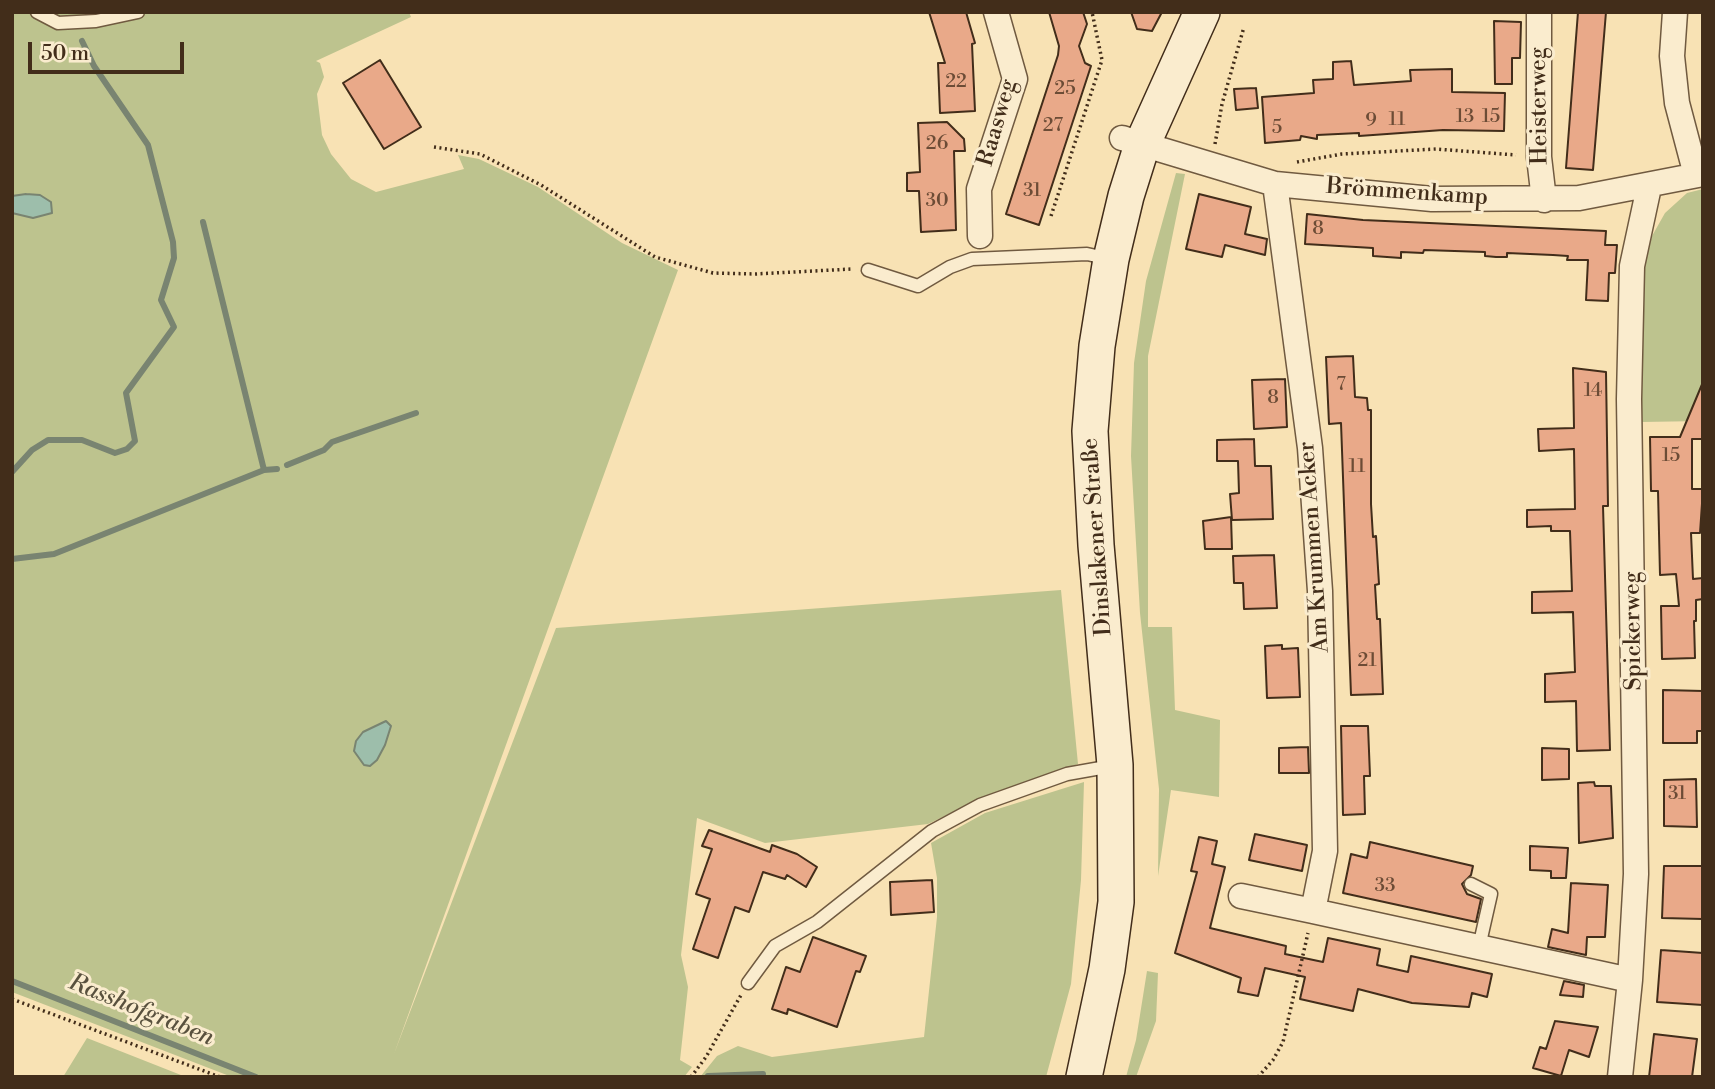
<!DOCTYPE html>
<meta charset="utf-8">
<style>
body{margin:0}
#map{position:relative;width:1715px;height:1089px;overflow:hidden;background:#f8e2b4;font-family:"Libre Bodoni",serif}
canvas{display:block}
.frame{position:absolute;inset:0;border:14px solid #422d1a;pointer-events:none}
.scale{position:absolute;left:28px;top:42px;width:156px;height:32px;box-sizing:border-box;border:4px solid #422d1a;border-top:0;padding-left:9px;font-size:21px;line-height:24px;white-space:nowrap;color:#422d1a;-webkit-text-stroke:5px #faecce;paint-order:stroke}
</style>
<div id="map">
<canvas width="1715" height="1089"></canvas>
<div class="frame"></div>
<div class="scale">50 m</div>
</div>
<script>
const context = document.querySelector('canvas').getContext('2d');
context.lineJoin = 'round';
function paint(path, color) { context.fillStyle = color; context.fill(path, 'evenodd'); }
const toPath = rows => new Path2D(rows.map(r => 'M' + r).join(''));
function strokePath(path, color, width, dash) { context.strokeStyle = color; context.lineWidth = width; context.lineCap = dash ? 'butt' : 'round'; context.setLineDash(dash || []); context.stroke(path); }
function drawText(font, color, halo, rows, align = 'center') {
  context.font = font + ' "Libre Bodoni",serif'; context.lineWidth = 6; context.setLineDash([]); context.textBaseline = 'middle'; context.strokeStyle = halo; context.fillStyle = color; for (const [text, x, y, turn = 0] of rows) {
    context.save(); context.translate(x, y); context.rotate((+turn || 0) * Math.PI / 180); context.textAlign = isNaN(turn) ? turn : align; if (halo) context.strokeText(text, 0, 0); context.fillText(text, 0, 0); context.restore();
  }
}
paint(toPath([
 [12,12,409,12,411,17,316,61,320,63,324,77,317,94,322,135,331,154,351,179,376,192,464,169,458,155,479,159,538,187,622,243,678,270,394,1054,556,628,1061,590,1078,764,974,802,928,824,765,843,697,818,681,955,688,987,680,1060,692,1067,684,1077,232,1077,12,992],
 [1176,173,1185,174,1148,356,1148,627,1172,627,1175,710,1220,720,1219,797,1171,790,1158,876,1159,789,1140,613,1131,456,1134,363,1146,281],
 [1703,189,1703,421,1641,422,1643,266,1652,236,1665,213,1687,193],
 [1084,782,1081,880,1071,984,1046,1077,700,1077,717,1056,738,1046,772,1057,924,1037,937,917,937,878,931,843,985,813],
 [1147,971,1158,973,1156,1021,1136,1077,1126,1077,1136,1040],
 [87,1038,186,1077,63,1077]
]), '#bdc38e');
const water = toPath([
 [26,194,40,195,51,202,52,213,33,218,12,213,12,196,26,194],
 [386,721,391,726,385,745,377,760,370,766,364,765,354,751,356,741,363,732,386,721]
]);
paint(water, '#9dbeab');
strokePath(water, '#798471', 2);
strokePath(toPath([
 [287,465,324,450,332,442,416,413],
 [264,470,277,469],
 [12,472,32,450,48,440,82,440,115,453,127,449,135,441,126,393,174,327,161,300,174,258,173,242,148,145,94,66,82,41],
 [12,559,54,554,264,470,203,222],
 [12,981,256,1077],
 [708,1076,763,1074]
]), '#798471', 6);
const building = toPath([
 [929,12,966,12,975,43,972,44,975,111,940,113,938,63,945,63,929,12],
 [1049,12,1083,12,1087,24,1079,46,1085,63,1091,66,1039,225,1006,214,1058,55,1059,46,1049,12],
 [1131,12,1162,12,1152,31,1137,29,1131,12],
 [1578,12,1606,12,1593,170,1566,168,1578,12],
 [1494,21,1521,22,1520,58,1512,58,1512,84,1495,84,1494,21],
 [380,60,421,127,384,149,343,83,380,60],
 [1351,61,1354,85,1411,81,1410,70,1452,69,1452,92,1505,93,1504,131,1443,130,1359,136,1359,133,1317,135,1317,139,1301,136,1300,140,1265,143,1262,97,1314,93,1313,80,1333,79,1333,62,1351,61],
 [1256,88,1258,108,1236,110,1234,89,1256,88],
 [947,122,964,139,965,151,954,151,956,230,921,232,919,191,907,191,907,173,920,172,918,123,947,122],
 [1199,194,1251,207,1245,234,1267,239,1265,255,1225,245,1222,257,1186,249,1199,194],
 [1307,214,1363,220,1606,231,1605,245,1617,245,1615,273,1609,273,1608,301,1586,300,1588,260,1567,260,1568,256,1553,255,1507,253,1507,257,1496,257,1485,256,1485,252,1424,250,1423,253,1401,252,1401,258,1373,256,1373,248,1305,244,1307,214],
 [1353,356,1355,397,1367,398,1368,410,1371,410,1371,504,1373,537,1376,536,1379,584,1375,585,1377,619,1380,619,1383,694,1351,695,1341,423,1329,424,1326,357,1353,356],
 [1573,368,1606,372,1608,506,1603,506,1610,750,1577,751,1576,701,1545,702,1545,674,1575,672,1573,612,1532,613,1532,592,1572,591,1570,531,1551,531,1551,526,1527,527,1527,510,1575,509,1574,449,1539,451,1538,429,1574,428,1573,368],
 [1285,379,1287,427,1254,429,1252,380,1285,379],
 [1703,382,1703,439,1692,439,1692,489,1703,489,1700,533,1691,533,1693,579,1703,578,1703,599,1696,600,1696,621,1694,621,1695,658,1662,659,1661,606,1679,606,1676,574,1660,575,1658,491,1651,491,1650,437,1680,437,1703,382],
 [1254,439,1255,466,1271,466,1273,519,1232,520,1230,494,1239,493,1238,461,1217,461,1217,440,1254,439],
 [1231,517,1232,549,1205,549,1203,521,1231,517],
 [1274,555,1277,608,1244,609,1243,583,1234,583,1233,556,1274,555],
 [1282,645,1282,649,1298,648,1300,697,1267,698,1265,646,1282,645],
 [1663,690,1703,691,1703,731,1697,731,1697,743,1663,743,1663,690],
 [1341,726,1368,726,1370,776,1364,776,1365,814,1343,815,1341,726],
 [1308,747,1309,773,1279,773,1279,748,1308,747],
 [1542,748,1569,749,1569,779,1542,780,1542,748],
 [1696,779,1697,827,1664,826,1664,780,1696,779],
 [1594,782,1595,786,1611,786,1613,838,1579,843,1578,783,1594,782],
 [709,830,770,852,772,845,797,854,817,867,806,887,787,875,785,879,763,872,749,912,735,907,718,958,693,949,710,899,696,894,712,849,702,846,709,830],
 [1255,834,1307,845,1302,871,1249,860,1255,834],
 [1199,837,1217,841,1212,864,1225,867,1210,928,1286,946,1285,954,1323,962,1328,938,1380,949,1377,965,1408,972,1411,956,1492,974,1487,997,1472,993,1469,1007,1412,1003,1358,989,1353,1011,1300,999,1305,977,1265,968,1258,996,1238,992,1241,978,1175,953,1197,872,1191,871,1199,837],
 [1370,842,1473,866,1471,875,1462,884,1467,894,1481,899,1476,922,1343,893,1351,854,1367,858,1370,842],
 [1530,846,1568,848,1566,878,1551,878,1551,871,1530,870,1530,846],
 [1664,866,1703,866,1703,919,1662,918,1664,866],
 [932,880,934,912,891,915,890,882,932,880],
 [1571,883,1608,885,1605,937,1587,937,1586,955,1548,947,1552,929,1568,933,1571,883],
 [813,937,866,956,860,972,856,971,837,1027,788,1009,787,1014,772,1009,786,967,800,972,813,937],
 [1661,950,1703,953,1703,1005,1657,1002,1661,950],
 [1564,981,1584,985,1583,997,1560,995,1564,981],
 [1555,1021,1598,1027,1589,1057,1569,1050,1561,1076,1533,1068,1540,1047,1546,1049,1555,1021],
 [1654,1034,1697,1039,1692,1077,1649,1077,1654,1034]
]);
paint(building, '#e9a989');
strokePath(building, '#422d1a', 2);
const service = toPath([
 [37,12,58,23,96,21,138,12],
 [868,270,918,286,950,267,972,259,1087,254,1110,259],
 [1471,884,1491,894,1479,947],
 [748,983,775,946,817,922,932,831,980,805,1067,774,1112,766]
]);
const minor = toPath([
 [1539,12,1539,157,1544,200],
 [1675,12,1672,56,1677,103,1696,175],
 [1122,138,1275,184,1432,199,1579,198,1703,174],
 [1275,184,1310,448,1320,591,1325,851,1313,911,1630,980],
 [980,236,979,189,1015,79,996,12],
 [1241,896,1313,911],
 [1620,1077,1630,980,1636,874,1629,399,1632,266,1649,187]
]);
const secondary = toPath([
 [1084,1077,1107,969,1116,902,1115,765,1096,545,1090,431,1097,346,1111,259,1126,196,1142,145,1202,12]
]);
strokePath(service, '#705a40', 15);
strokePath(minor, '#705a40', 27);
strokePath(secondary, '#422d1a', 38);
strokePath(toPath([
 [1215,144,1222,104,1244,27],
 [434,147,480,154,541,185,655,257,713,273,755,274,852,269],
 [1297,162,1342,154,1436,149,1516,155],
 [1051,216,1102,60,1092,12],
 [12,999,220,1077],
 [691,1077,706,1057,741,995],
 [1258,1077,1273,1060,1283,1042,1308,933]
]), '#422d1a', 3.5, [2, 3.5]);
strokePath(service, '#faecce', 12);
strokePath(minor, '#faecce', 24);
strokePath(secondary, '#faecce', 35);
drawText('19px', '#6c4c36', null, [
 ["22",956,82],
 ["25",1065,89],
 ["13",1465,117],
 ["15",1491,117],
 ["11",1397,120],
 ["9",1371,121],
 ["27",1053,126],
 ["5",1277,128],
 ["26",937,144],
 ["31",1032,191],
 ["30",937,201],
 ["8",1318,229],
 ["7",1341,385],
 ["14",1593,391],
 ["8",1273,398],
 ["15",1671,456],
 ["11",1357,467],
 ["21",1367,661],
 ["31",1677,794],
 ["33",1385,886]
]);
drawText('23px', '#422d1a', '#faecce', [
 ["Heisterweg",1540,106,-91],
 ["Raasweg",998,123,-74],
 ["Brömmenkamp",1407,193,4],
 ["Dinslakener Straße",1098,537,-94],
 ["Am Krummen Acker",1315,547,-94],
 ["Spickerweg",1634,631,-91]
]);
drawText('italic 24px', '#59513e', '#faecce', [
 ["Rasshofgraben",141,1011,22]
]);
</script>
